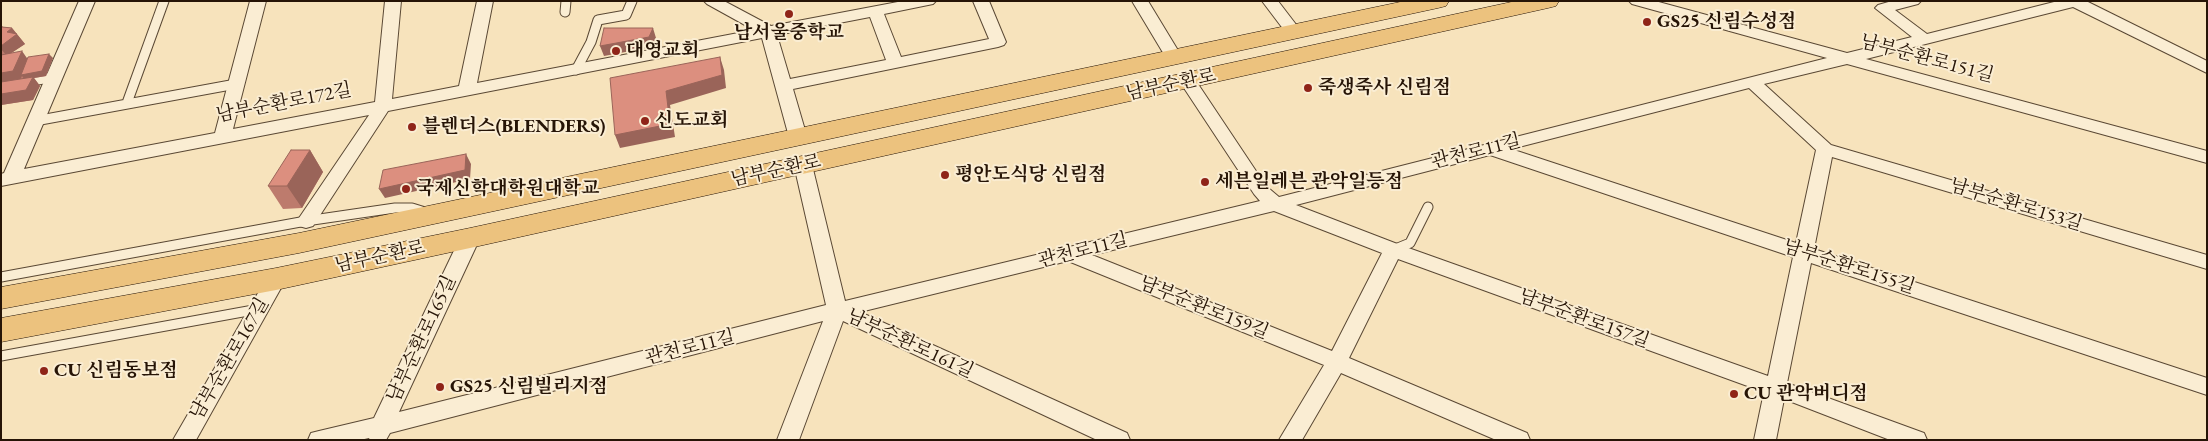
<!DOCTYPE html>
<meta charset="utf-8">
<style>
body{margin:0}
#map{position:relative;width:2208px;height:441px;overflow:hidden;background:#f7e3bc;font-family:"EB Garamond",serif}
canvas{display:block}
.frame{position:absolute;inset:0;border:2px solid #261406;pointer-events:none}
</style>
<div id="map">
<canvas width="2208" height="441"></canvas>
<div class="frame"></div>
</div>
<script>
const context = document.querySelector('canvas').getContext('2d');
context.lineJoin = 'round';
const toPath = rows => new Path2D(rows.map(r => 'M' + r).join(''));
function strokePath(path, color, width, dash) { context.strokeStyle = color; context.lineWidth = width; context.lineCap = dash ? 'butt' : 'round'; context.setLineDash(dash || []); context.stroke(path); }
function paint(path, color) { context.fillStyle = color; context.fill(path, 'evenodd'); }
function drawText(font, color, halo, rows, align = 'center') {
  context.font = font + ' "EB Garamond","Noto Serif KR",serif'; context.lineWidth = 4; context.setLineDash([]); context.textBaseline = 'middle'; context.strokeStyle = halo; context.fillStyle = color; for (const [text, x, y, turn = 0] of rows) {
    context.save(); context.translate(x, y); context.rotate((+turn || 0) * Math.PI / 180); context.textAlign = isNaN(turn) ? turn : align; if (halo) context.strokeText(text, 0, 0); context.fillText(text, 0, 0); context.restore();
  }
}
const lane = toPath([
 [565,12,566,1],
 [576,70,591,42,598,20,626,15,632,1],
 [26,82,55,77],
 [127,103,164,1],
 [35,121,236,84],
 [1393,250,1410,243,1428,207],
 [1,277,306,221,395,208,412,208,425,212],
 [1,356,259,309]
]);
const street = toPath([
 [79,1,95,1,24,169,215,133,250,1,266,1,233,129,375,102,385,1,401,1,392,99,459,86,477,1,493,1,477,83,754,30,707,4,704,1,724,1,771,26,903,1,936,1,933,4,884,14,901,57,989,39,973,1,989,1,1006,42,1004,45,998,47,793,89,807,137,804,141,798,143,792,141,789,137,762,38,388,111,313,226,306,228,299,226,297,221,369,115,1,186,1,174,4,173,79,1],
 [870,17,886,60,790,79,777,35,870,17],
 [1132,1,1148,1,1182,57,1180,61,1168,61,1132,1],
 [1262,1,1278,1,1301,31,1299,34,1287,34,1262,1],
 [1629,1,1655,1,1847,53,1912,37,1875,8,1878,5,1892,1,1921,1,1918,4,1895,10,1927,34,2058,1,2086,1,2207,61,2207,73,2073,7,1866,59,2207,151,2207,163,1847,64,1764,84,1831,145,2207,255,2207,269,1832,157,1814,249,2207,378,2207,395,1811,263,1787,383,1924,433,1927,440,1890,440,1784,399,1776,440,1754,440,1764,392,1398,259,1349,358,1527,433,1530,440,1496,440,1341,373,1302,440,1279,440,1324,365,1068,261,860,312,1127,433,1130,440,1097,440,843,321,799,440,777,440,823,321,390,433,386,440,370,440,369,438,360,440,308,440,311,433,319,431,374,418,460,238,463,233,470,231,477,233,480,238,399,412,826,305,794,165,797,161,803,159,809,161,812,165,845,301,1260,201,1254,194,1180,82,1182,78,1188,77,1194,78,1266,186,1279,197,1827,58,1632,4,1629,1],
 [1749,88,1816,150,1796,243,1511,149,1749,88],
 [1490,155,1793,257,1768,376,1400,245,1296,205,1490,155],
 [1274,211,1382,253,1332,351,1092,255,1274,211],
 [276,272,283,274,286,279,196,440,173,440,269,274,276,272]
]);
const primary = toPath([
 [1405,1,1449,1,1446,6,1438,8,299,253,1,309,1,287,299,233,1405,1],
 [1516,1,1559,1,1556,6,1548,8,470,248,276,290,1,342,1,318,276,268,470,228,1516,1]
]);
strokePath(lane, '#5a4834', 11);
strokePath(street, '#5a4834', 2);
strokePath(primary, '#261406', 1);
strokePath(lane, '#faedd3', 9);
paint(street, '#faedd3');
paint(primary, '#ecc27e');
paint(toPath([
 [1,26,3,27,12,28,25,44,11,53,28,59,53,58,46,76,34,78,40,86,33,100,1,105],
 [310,150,323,172,302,208,283,209,268,186]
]), '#bd7b6d');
paint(toPath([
 [1,26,7,32,12,28,25,44,7,56,1,49],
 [653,28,656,38,652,47,604,56,600,46],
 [22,51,29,61,49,54,53,58,46,76,34,78,40,86,33,100,1,105,1,94,25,80,22,76,20,80,1,84,1,73],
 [720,57,724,70,726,88,670,105,675,137,620,148,615,135,666,91],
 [310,150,323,172,302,208,287,186],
 [466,154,471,164,470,179,385,198,379,189]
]), '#9a6459');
const building = toPath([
 [2,27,12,28,7,32,17,34,1,46,1,28,2,27],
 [604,28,653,28,649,37,600,46,604,28],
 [22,51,13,71,1,73,1,55,22,51],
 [49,54,42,71,21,75,28,57,49,54],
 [720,57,722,75,666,91,670,124,615,135,610,78,720,57],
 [33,77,26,90,1,94,1,82,33,77],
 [291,150,310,150,287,186,268,186,291,150],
 [466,154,465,170,379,189,383,170,466,154]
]);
paint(building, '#dc8f7f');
strokePath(building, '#9a6459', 1);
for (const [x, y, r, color] of [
 [789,14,5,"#8f2418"],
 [1647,22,5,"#8f2418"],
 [616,51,5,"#8f2418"],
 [1308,88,5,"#8f2418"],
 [645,121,5,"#8f2418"],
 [412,127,5,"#8f2418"],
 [945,175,5,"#8f2418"],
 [1205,182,5,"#8f2418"],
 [406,189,5,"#8f2418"],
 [44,371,5,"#8f2418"],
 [440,387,5,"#8f2418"],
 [1734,394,5,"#8f2418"]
]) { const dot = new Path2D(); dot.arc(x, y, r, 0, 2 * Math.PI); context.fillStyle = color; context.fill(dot); strokePath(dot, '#faedd3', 2); }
drawText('bold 19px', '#261406', '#faedd3', [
 ["GS25 신림수성점",1657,22],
 ["남서울중학교",789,33,"center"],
 ["대영교회",626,51],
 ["죽생죽사 신림점",1318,88],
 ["신도교회",655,121],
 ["블렌더스(BLENDERS)",422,127],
 ["평안도식당 신림점",955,175],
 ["세븐일레븐 관악일등점",1215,182],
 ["국제신학대학원대학교",416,189],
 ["CU 신림동보점",54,371],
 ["GS25 신림빌리지점",450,387],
 ["CU 관악버디점",1744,394]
], 'left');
drawText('19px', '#261406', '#faedd3', [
 ["남부순환로151길",1927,59,15],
 ["남부순환로",1171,85,-12],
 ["남부순환로172길",284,103,-11],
 ["관천로11길",1476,152,-14],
 ["남부순환로",776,171,-12],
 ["남부순환로153길",2016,205,17],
 ["관천로11길",1083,251,-14],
 ["남부순환로",380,257,-12],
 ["남부순환로155길",1849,267,18],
 ["남부순환로159길",1204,308,22],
 ["남부순환로157길",1584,319,20],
 ["남부순환로165길",422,339,-65],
 ["남부순환로161길",910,344,25],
 ["관천로11길",690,348,-14],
 ["남부순환로167길",230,359,-60]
]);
</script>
